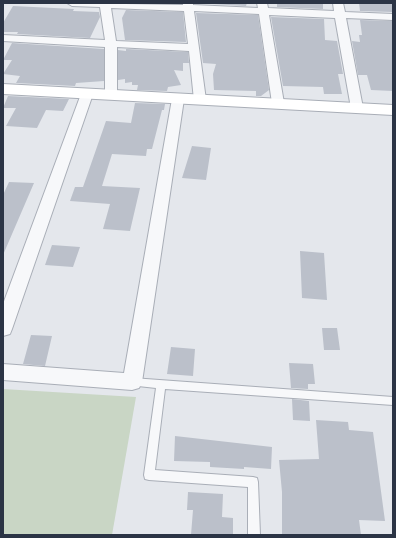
<!DOCTYPE html>
<style>
body{margin:0}
#map{position:relative;width:396px;height:538px;overflow:hidden;background:#e4e7ec;font-family:"Archivo Narrow",sans-serif}
canvas{display:block}
.frame{position:absolute;inset:0;border:4px solid #2b3445;pointer-events:none}
</style>
<div id="map">
<canvas width="396" height="538"></canvas>
<div class="frame"></div>
</div>
<script>
const context = document.querySelector('canvas').getContext('2d');
context.lineJoin = 'round';
function paint(path, color) { context.fillStyle = color; context.fill(path, 'evenodd'); }
const toPath = rows => new Path2D(rows.map(r => 'M' + r).join(''));
function strokePath(path, color, width, dash) { context.strokeStyle = color; context.lineWidth = width; context.lineCap = dash ? 'butt' : 'round'; context.setLineDash(dash || []); context.stroke(path); }
paint(toPath([
 [3,389,136,397,112,535,3,535]
]), '#c9d6c5');
paint(toPath([
 [194,3,247,3,246,6],
 [277,3,323,3,323,9,277,7],
 [359,3,393,3,393,12,360,11],
 [13,6,74,9,73,11,99,12,100,17,90,38,17,34,18,32,3,32,3,23],
 [126,10,183,12,186,42,125,40,122,18],
 [196,13,258,15,269,90,261,96,256,96,256,91,214,90,213,74,216,64,203,63],
 [271,17,324,19,325,40,337,41,343,74,338,74,342,94,324,94,323,87,283,86],
 [360,20,393,21,393,91,371,90,367,75,358,75,352,41,360,42,359,35,362,35],
 [12,43,104,49,104,81,76,83,75,86,16,83,20,76,3,74,12,60,3,60],
 [126,49,188,52,189,63,183,63,183,71,174,70,181,85,168,87,167,91,137,90,138,85,132,85,132,82,125,83,125,79,118,80,118,50,126,51],
 [8,96,69,99,63,111,46,110,37,128,6,126,16,108,3,108],
 [135,103,165,104,164,110,162,110,152,149,147,149,146,156,112,154,102,186,140,188,130,231,103,229,110,204,70,201,75,187,83,187,106,121,131,123],
 [192,146,211,148,206,180,182,178],
 [9,182,34,183,3,255,3,195],
 [52,245,80,247,73,267,45,265],
 [300,251,324,253,327,300,302,298],
 [322,328,337,328,340,350,324,350],
 [31,335,52,336,45,366,23,364],
 [171,347,195,349,193,376,167,374],
 [289,363,313,364,315,384,308,384,308,389,291,388],
 [292,399,309,401,310,421,293,420],
 [316,420,348,422,349,430,373,432,385,521,359,520,361,535,282,535,282,492,279,460,319,459],
 [175,436,272,447,271,469,244,467,244,469,210,467,210,462,174,461],
 [188,492,223,494,222,517,233,518,233,535,191,535,193,510,187,510]
]), '#bbc0ca');
const lane = toPath([
 [132,378,393,397,393,405,165,389,155,470,253,477,257,478,258,482,260,535,248,535,248,487,149,480,145,479,144,475,156,388,129,385,127,382,129,379,132,378]
]);
const street = toPath([
 [67,3,183,5,183,3,193,3,193,5,258,8,257,3,267,3,268,8,334,11,333,3,343,3,345,12,393,14,393,20,346,18,363,108,362,111,357,112,352,111,351,108,335,18,269,15,284,103,283,106,278,107,273,106,272,103,259,14,194,11,206,100,204,103,200,104,196,103,194,100,189,51,117,47,117,95,115,98,111,99,107,98,105,95,105,47,3,41,3,35,105,40,100,7,72,6,67,3],
 [111,8,184,11,188,44,116,41,111,8],
 [87,90,91,91,93,94,12,329,10,334,3,336,3,304,81,94,83,91,87,90],
 [178,95,182,96,184,99,142,382,139,388,132,390,3,380,3,364,124,373,172,99,174,96,178,95]
]);
const secondary = toPath([
 [3,84,393,105,393,115,3,94,3,84]
]);
strokePath(lane, '#a9aeb7', 2);
strokePath(street, '#a9aeb7', 2);
strokePath(secondary, '#a9aeb7', 2);
paint(lane, '#f7f8fa');
paint(street, '#f7f8fa');
paint(secondary, '#fff');
</script>
